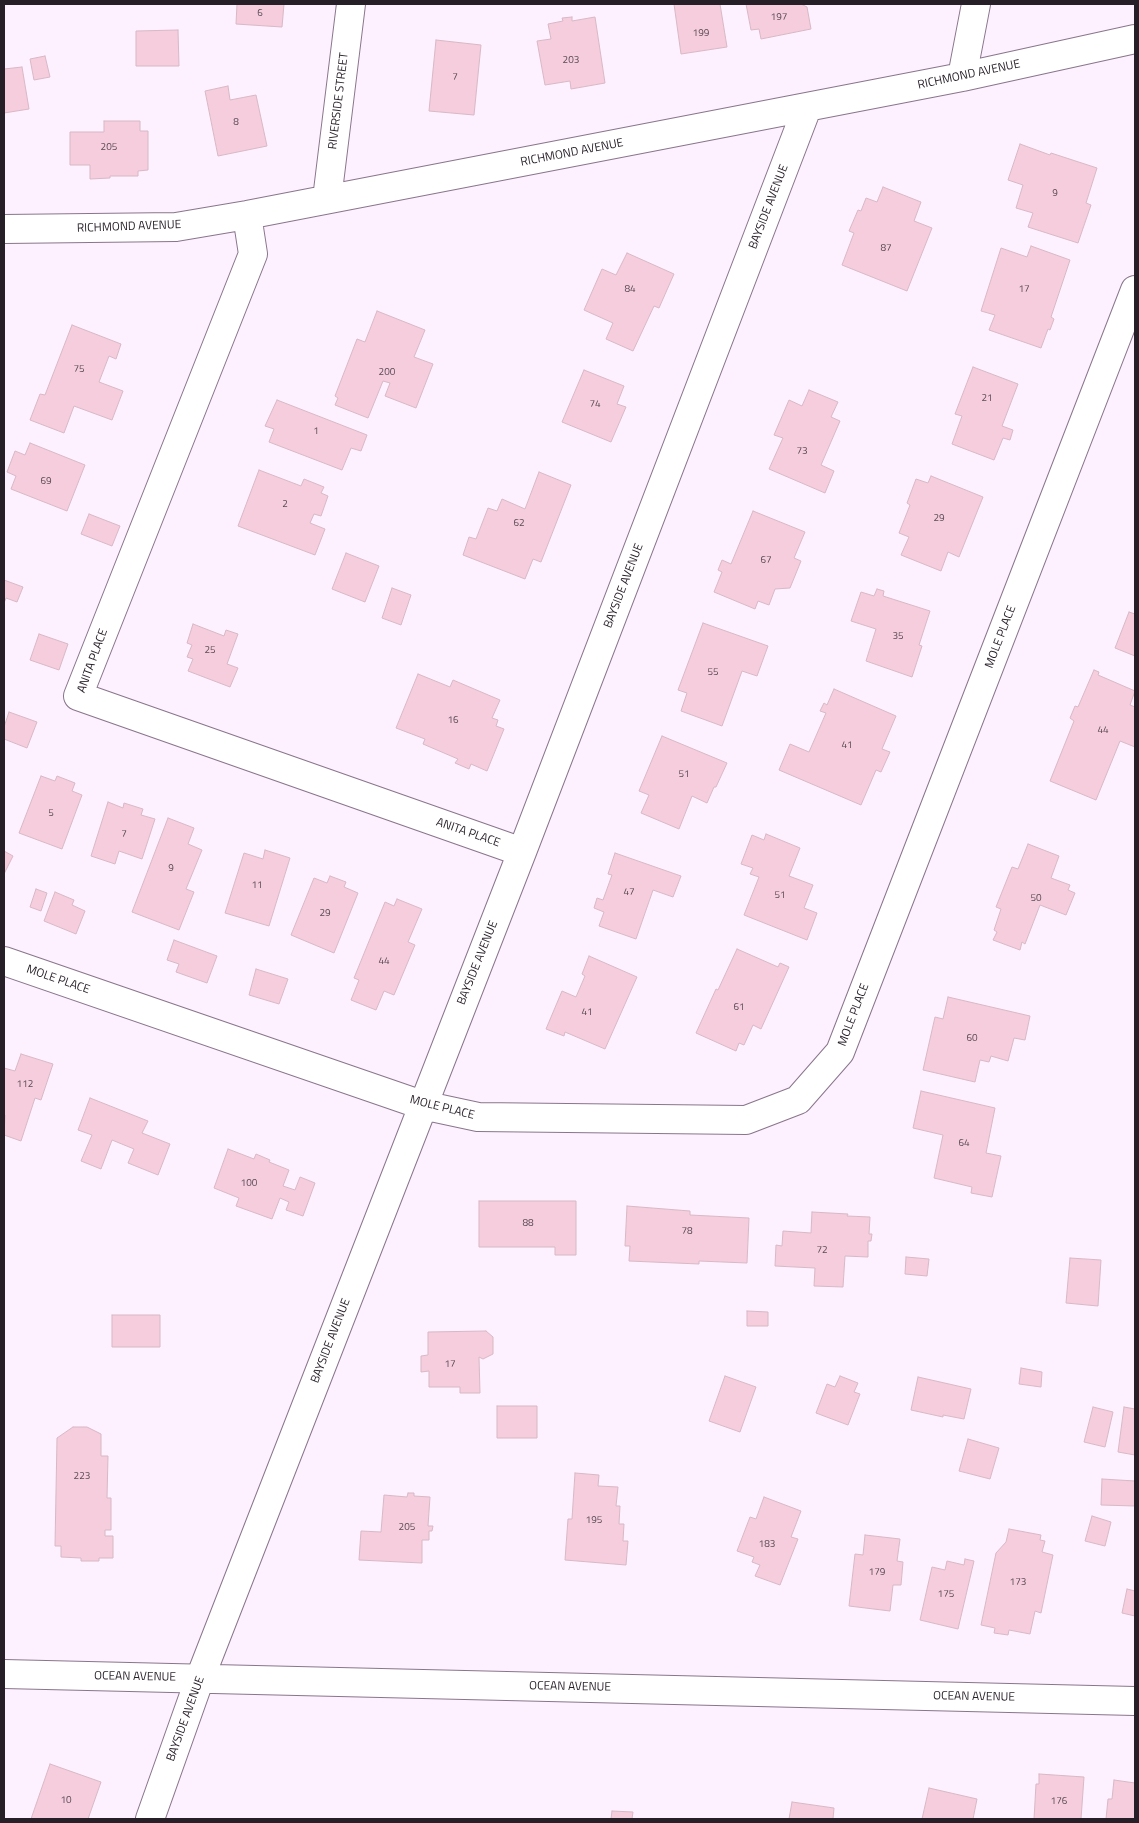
<!DOCTYPE html>
<style>
body{margin:0}
#map{position:relative;width:1139px;height:1823px;overflow:hidden;background:#fdf0ff;font-family:"Titillium Web",sans-serif}
canvas{display:block}
.frame{position:absolute;inset:0;border:5px solid #271f28;pointer-events:none}
</style>
<div id="map">
<canvas width="1139" height="1823"></canvas>
<div class="frame"></div>
</div>
<script>
const context = document.querySelector('canvas').getContext('2d');
context.lineJoin = 'round';
function paint(path, color) { context.fillStyle = color; context.fill(path, 'evenodd'); }
const toPath = rows => new Path2D(rows.map(r => 'M' + r).join(''));
function strokePath(path, color, width, dash) { context.strokeStyle = color; context.lineWidth = width; context.lineCap = dash ? 'butt' : 'round'; context.setLineDash(dash || []); context.stroke(path); }
function drawText(font, color, halo, rows, align = 'center') {
  context.font = font + ' "Titillium Web",sans-serif'; context.lineWidth = 5; context.setLineDash([]); context.textBaseline = 'middle'; context.strokeStyle = halo; context.fillStyle = color; for (const [text, x, y, turn = 0] of rows) {
    context.save(); context.translate(x, y); context.rotate((+turn || 0) * Math.PI / 180); context.textAlign = isNaN(turn) ? turn : align; if (halo) context.strokeText(text, 0, 0); context.fillText(text, 0, 0); context.restore();
  }
}
const building = toPath([
 [237,4,284,4,282,27,236,24,237,4],
 [674,4,720,4,727,47,681,54,674,4],
 [746,4,801,4,807,7,811,29,761,39,759,29,751,30,746,4],
 [572,17,572,21,595,17,605,83,571,89,570,81,545,85,537,41,551,39,548,24,563,21,562,18,572,17],
 [178,30,179,66,136,66,136,31,178,30],
 [436,40,481,45,474,115,429,111,436,40],
 [45,56,50,77,34,80,30,59,45,56],
 [22,67,29,109,4,113,4,69,22,67],
 [228,86,230,100,256,95,267,146,218,156,205,91,228,86],
 [104,121,140,121,140,131,148,131,148,170,138,171,138,176,110,176,110,178,90,179,90,165,70,165,70,132,104,132,104,121],
 [1020,144,1050,155,1051,153,1097,168,1086,203,1091,205,1078,243,1028,227,1033,213,1016,208,1023,185,1008,180,1020,144],
 [883,187,921,202,914,221,932,228,907,291,842,265,854,233,849,231,858,210,861,211,866,198,877,202,883,187],
 [1031,246,1070,260,1051,317,1054,319,1050,330,1048,329,1041,348,989,330,995,315,981,311,1001,248,1027,257,1031,246],
 [627,253,674,274,659,308,654,306,633,351,606,339,613,323,584,310,602,269,616,275,627,253],
 [377,311,425,330,414,357,433,364,416,408,385,396,390,383,383,381,368,418,335,405,338,398,335,396,357,339,365,342,377,311],
 [72,325,121,344,116,359,109,356,99,382,123,391,112,420,74,406,64,433,30,420,40,394,45,395,72,325],
 [973,367,1018,384,1002,426,1013,430,1010,440,1003,438,994,460,952,444,962,416,955,414,973,367],
 [584,370,624,386,617,404,626,407,611,442,562,422,584,370],
 [809,390,838,402,831,417,840,421,821,465,834,471,825,493,769,469,783,438,774,435,789,400,802,406,809,390],
 [277,400,367,435,361,451,351,448,342,470,269,442,274,429,265,426,277,400],
 [30,443,85,465,67,511,11,489,16,476,7,472,15,451,25,455,30,443],
 [259,470,301,486,304,479,324,487,321,493,328,496,321,516,314,514,310,523,325,529,315,555,238,526,259,470],
 [539,472,571,485,541,562,533,559,525,579,463,555,469,537,476,539,488,508,497,511,502,499,525,509,539,472],
 [931,476,983,497,959,557,948,552,941,571,901,555,909,537,899,533,910,505,907,503,916,479,928,483,931,476],
 [753,511,805,532,794,558,801,561,790,588,775,589,769,605,758,601,755,609,714,592,722,572,718,570,722,560,731,564,753,511],
 [89,514,120,526,112,546,81,534,89,514],
 [346,553,379,566,365,602,332,589,346,553],
 [4,580,23,587,17,602,6,598,4,603,4,580],
 [392,588,411,595,401,625,382,618,392,588],
 [877,589,884,591,883,596,930,611,919,645,922,646,912,677,866,661,876,629,851,621,861,592,874,596,877,589],
 [1129,612,1135,614,1135,656,1115,648,1129,612],
 [703,623,768,646,757,676,742,671,722,726,681,711,687,693,678,690,703,623],
 [193,624,224,636,226,630,238,634,227,664,238,668,230,687,188,671,193,659,187,657,192,645,187,643,193,624],
 [39,634,68,644,59,670,30,660,39,634],
 [1094,670,1099,672,1098,675,1135,691,1130,705,1135,707,1135,747,1120,741,1096,800,1050,781,1074,721,1070,718,1075,706,1078,707,1094,670],
 [418,674,450,687,453,680,500,700,492,718,498,720,496,726,504,729,487,771,471,764,469,769,455,763,458,759,423,744,425,739,396,728,418,674],
 [834,689,896,716,882,749,890,752,881,772,876,770,861,805,779,770,790,744,809,752,826,713,820,711,824,703,827,705,834,689],
 [9,712,37,722,27,748,4,739,4,727,9,712],
 [662,736,727,763,716,787,714,787,707,803,692,796,679,829,641,813,649,795,639,791,662,736],
 [41,776,55,781,57,776,75,783,72,791,82,795,62,849,19,833,41,776],
 [108,802,123,808,124,803,143,809,141,815,155,819,142,859,119,851,115,864,91,856,108,802],
 [168,818,194,828,188,844,202,850,186,889,194,892,179,930,132,912,168,818],
 [766,834,800,848,789,876,813,885,804,908,817,913,807,940,744,915,759,877,750,874,753,868,741,864,752,835,764,840,766,834],
 [1028,844,1059,856,1051,878,1070,885,1068,890,1075,893,1066,915,1040,905,1025,944,1022,942,1020,950,993,940,997,932,994,930,1001,909,996,907,1012,867,1018,869,1028,844],
 [265,850,290,858,269,926,225,913,244,853,263,859,265,850],
 [4,851,13,856,4,874,4,851],
 [615,853,681,876,673,897,653,890,636,939,599,926,604,912,594,908,597,898,603,900,612,875,608,874,615,853],
 [330,876,346,882,344,887,358,893,334,953,291,935,314,878,327,883,330,876],
 [36,889,47,893,41,911,30,907,36,889],
 [55,892,74,900,72,905,85,911,76,934,44,921,55,892],
 [397,899,422,909,408,942,415,945,394,995,384,991,376,1010,351,1000,359,980,354,978,385,902,394,906,397,899],
 [174,940,217,956,207,983,176,972,179,964,167,960,174,940],
 [737,949,778,967,780,963,789,967,761,1029,753,1025,744,1045,739,1043,736,1051,696,1033,716,989,718,990,737,949],
 [589,956,637,977,605,1049,565,1032,564,1036,546,1029,562,991,576,997,585,976,582,974,589,956],
 [256,969,288,979,279,1004,249,995,256,969],
 [948,997,1030,1016,1025,1040,1014,1038,1008,1061,991,1056,989,1062,980,1060,975,1082,923,1070,935,1017,943,1019,948,997],
 [21,1054,53,1064,41,1100,35,1098,21,1141,4,1135,5,1115,4,1115,4,1068,15,1071,21,1054],
 [921,1091,995,1108,986,1153,1001,1156,992,1197,971,1193,972,1187,934,1178,943,1135,913,1128,921,1091],
 [90,1098,148,1121,142,1133,170,1144,158,1175,128,1163,134,1149,112,1140,101,1169,81,1161,92,1135,78,1130,90,1098],
 [228,1149,254,1159,256,1154,270,1160,269,1162,289,1170,283,1186,295,1190,300,1177,315,1183,303,1216,286,1210,289,1202,280,1198,272,1219,236,1206,239,1198,214,1188,228,1149],
 [479,1201,576,1201,576,1255,555,1255,555,1247,479,1247,479,1201],
 [627,1206,690,1211,690,1215,749,1218,747,1263,699,1261,699,1264,629,1261,630,1246,625,1246,627,1206],
 [812,1212,848,1214,847,1216,870,1217,869,1234,872,1234,871,1241,868,1241,868,1257,845,1256,843,1287,814,1286,815,1268,775,1266,776,1245,782,1246,783,1231,811,1233,812,1212],
 [906,1257,929,1259,927,1276,905,1274,906,1257],
 [1070,1258,1101,1260,1098,1306,1066,1303,1070,1258],
 [747,1311,768,1312,768,1326,747,1326,747,1311],
 [112,1315,160,1315,160,1347,112,1347,112,1315],
 [486,1331,493,1337,493,1354,483,1359,479,1357,480,1393,460,1393,460,1387,429,1387,429,1371,421,1372,421,1356,428,1355,428,1332,486,1331],
 [1021,1368,1042,1372,1041,1387,1019,1384,1021,1368],
 [725,1376,756,1387,740,1432,709,1421,725,1376],
 [840,1376,858,1383,854,1392,860,1394,848,1425,816,1413,827,1384,835,1387,840,1376],
 [918,1377,971,1389,964,1419,943,1415,943,1417,911,1410,918,1377],
 [497,1406,537,1406,537,1438,497,1438,497,1406],
 [1093,1407,1113,1412,1105,1447,1084,1442,1093,1407],
 [1124,1407,1135,1409,1135,1455,1118,1452,1124,1407],
 [73,1427,87,1427,101,1434,101,1456,108,1456,107,1498,111,1498,111,1530,105,1530,105,1536,113,1536,113,1558,99,1558,99,1561,81,1561,81,1558,61,1557,61,1546,55,1546,57,1438,73,1427],
 [968,1439,999,1448,990,1479,959,1471,968,1439],
 [575,1473,599,1475,598,1486,618,1487,616,1506,620,1506,619,1524,624,1524,623,1541,628,1541,626,1565,565,1560,568,1519,572,1519,575,1473],
 [1102,1479,1135,1481,1135,1506,1101,1505,1102,1479],
 [408,1493,414,1493,414,1496,430,1497,428,1526,433,1526,432,1531,429,1531,429,1540,422,1540,422,1563,359,1560,361,1531,381,1532,384,1495,407,1497,408,1493],
 [764,1497,801,1511,791,1537,798,1539,780,1585,755,1576,760,1565,752,1562,754,1557,737,1551,750,1517,756,1519,764,1497],
 [1092,1516,1111,1522,1105,1546,1085,1541,1092,1516],
 [1009,1529,1041,1535,1040,1540,1045,1541,1042,1552,1053,1555,1041,1613,1035,1611,1030,1634,1009,1630,1008,1635,994,1633,995,1628,981,1625,996,1553,1006,1542,1009,1529],
 [865,1535,900,1539,897,1561,903,1562,901,1585,893,1585,890,1611,849,1606,855,1554,863,1555,865,1535],
 [965,1559,974,1561,958,1629,920,1620,932,1567,945,1570,947,1561,964,1565,965,1559],
 [1127,1589,1135,1591,1135,1616,1122,1613,1127,1589],
 [50,1764,101,1782,88,1819,31,1819,50,1764],
 [1039,1774,1084,1777,1081,1819,1034,1819,1036,1784,1039,1784,1039,1774],
 [1114,1780,1135,1783,1135,1819,1106,1819,1108,1799,1112,1799,1114,1780],
 [929,1788,977,1799,973,1819,922,1819,929,1788],
 [792,1802,834,1808,833,1819,789,1819,792,1802],
 [612,1811,633,1812,632,1819,611,1819,612,1811]
]);
paint(building, '#f5cddc');
strokePath(building, '#d9b8c5', 1);
const street = toPath([
 [962,77,976,4],
 [327,199,351,4],
 [247,215,253,254,78,696,522,852],
 [4,229,176,227,247,215,962,77,1135,39],
 [4,961,422,1105,478,1117,746,1120,798,1100,840,1052,1135,290],
 [4,1674,1135,1701],
 [150,1819,200,1678,522,852,807,108]
]);
strokePath(street, '#89758b', 30);
strokePath(street, '#fff', 28);
drawText('10px', '#5a4a55', null, [
 ["6",260,14],
 ["197",779,18],
 ["199",701,34],
 ["203",571,61],
 ["7",455,78],
 ["8",236,123],
 ["205",109,148],
 ["9",1055,194],
 ["87",886,249],
 ["84",630,290],
 ["17",1024,290],
 ["75",79,370],
 ["200",387,373],
 ["21",987,399],
 ["74",595,405],
 ["1",316,432],
 ["73",802,452],
 ["69",46,482],
 ["2",285,505],
 ["29",939,519],
 ["62",519,524],
 ["67",766,561],
 ["35",898,637],
 ["25",210,651],
 ["55",713,673],
 ["16",453,721],
 ["44",1103,731],
 ["41",847,746],
 ["51",684,775],
 ["5",51,814],
 ["7",124,835],
 ["9",171,869],
 ["11",257,886],
 ["47",629,893],
 ["51",780,896],
 ["50",1036,899],
 ["29",325,914],
 ["44",384,962],
 ["61",739,1008],
 ["41",587,1013],
 ["60",972,1039],
 ["112",25,1085],
 ["64",964,1144],
 ["100",249,1184],
 ["88",528,1224],
 ["78",687,1232],
 ["72",822,1251],
 ["17",450,1365],
 ["223",82,1477],
 ["195",594,1521],
 ["205",407,1528],
 ["183",767,1545],
 ["179",877,1573],
 ["173",1018,1583],
 ["175",946,1595],
 ["10",66,1801],
 ["176",1059,1802]
]);
drawText('12px', '#271f28', '#fff', [
 ["RICHMOND AVENUE",969,75,-12],
 ["RIVERSIDE STREET",339,101,-83],
 ["RICHMOND AVENUE",572,153,-11],
 ["BAYSIDE AVENUE",769,207,-69],
 ["RICHMOND AVENUE",129,227,-2],
 ["BAYSIDE AVENUE",624,586,-69],
 ["MOLE PLACE",1001,637,-69],
 ["ANITA PLACE",93,661,-70],
 ["ANITA PLACE",468,833,19],
 ["BAYSIDE AVENUE",478,963,-68],
 ["MOLE PLACE",58,980,19],
 ["MOLE PLACE",854,1015,-69],
 ["MOLE PLACE",442,1108,14],
 ["BAYSIDE AVENUE",331,1341,-69],
 ["OCEAN AVENUE",135,1677,1],
 ["OCEAN AVENUE",570,1687,1],
 ["OCEAN AVENUE",974,1697,1],
 ["BAYSIDE AVENUE",186,1719,-70]
]);
</script>
